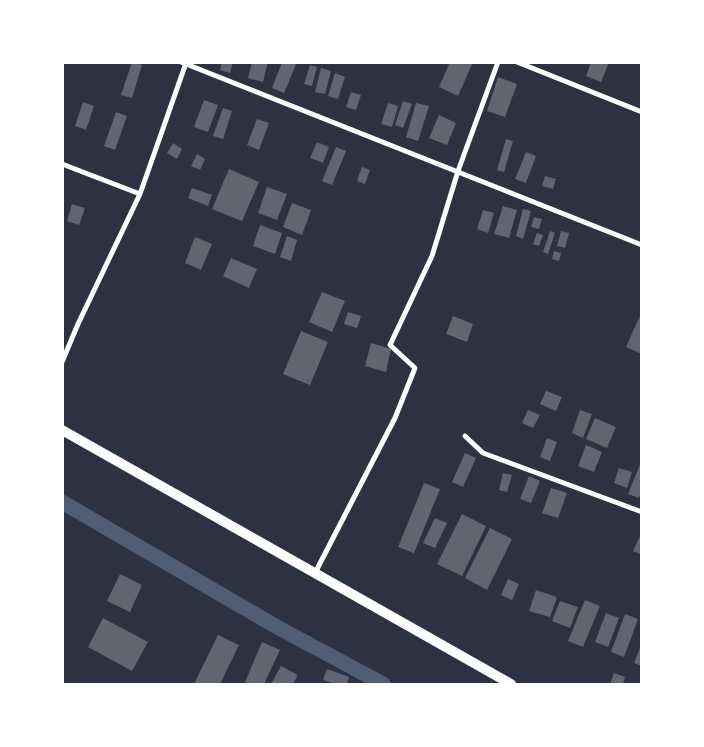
<!DOCTYPE html>
<style>
body{margin:0}
#map{position:relative;width:704px;height:747px;overflow:hidden;background:#2d3142;font-family:Ubuntu,sans-serif}
canvas{display:block}
.frame{position:absolute;inset:0;border:64px solid #fff;pointer-events:none}
</style>
<div id="map">
<canvas width="704" height="747"></canvas>
<div class="frame"></div>
</div>
<script>
const context = document.querySelector('canvas').getContext('2d');
context.lineJoin = 'round';
const toPath = rows => new Path2D(rows.map(r => 'M' + r).join(''));
function strokePath(path, color, width, dash) { context.strokeStyle = color; context.lineWidth = width; context.lineCap = dash ? 'butt' : 'round'; context.setLineDash(dash || []); context.stroke(path); }
function paint(path, color) { context.fillStyle = color; context.fill(path, 'evenodd'); }
strokePath(toPath([
 [62,502,277,627,383,684]
]), '#4f5d75', 15);
paint(toPath([
 [132,62,142,65,132,98,121,95],
 [222,62,233,62,230,73,220,70],
 [252,62,268,62,263,82,248,78],
 [282,62,297,62,284,93,272,88],
 [450,62,473,62,458,96,439,87],
 [591,62,609,62,601,82,586,76],
 [310,65,317,67,312,86,304,84],
 [321,68,331,71,325,94,315,92],
 [335,73,345,77,338,99,328,96],
 [498,77,517,84,505,117,487,111],
 [351,92,361,95,356,110,346,107],
 [204,100,218,105,208,132,194,127],
 [403,101,412,104,403,128,395,125],
 [83,102,94,106,86,130,75,126],
 [388,103,398,106,392,127,381,124],
 [416,103,429,106,418,141,406,137],
 [223,108,232,111,223,139,213,136],
 [116,112,127,116,115,150,104,146],
 [439,115,456,123,447,145,429,138],
 [257,119,269,123,259,150,247,145],
 [506,139,513,141,504,172,497,170],
 [317,142,329,147,323,163,310,158],
 [173,143,182,149,177,159,167,153],
 [336,147,346,151,332,185,322,181],
 [526,152,536,156,526,183,515,179],
 [197,154,205,159,200,170,191,166],
 [362,167,370,170,365,184,357,181],
 [229,169,259,182,242,221,212,209],
 [545,176,556,179,553,189,542,186],
 [267,187,287,194,277,220,258,213],
 [192,188,212,195,208,206,188,198],
 [292,203,311,210,302,235,283,227],
 [72,204,85,208,79,225,67,221],
 [503,206,517,210,509,238,494,234],
 [523,209,531,211,523,239,516,236],
 [483,210,494,213,488,233,477,229],
 [534,217,542,219,539,229,531,227],
 [260,225,282,233,275,254,253,246],
 [550,231,555,233,548,254,543,252],
 [561,231,569,233,565,248,557,246],
 [537,233,543,235,539,246,533,244],
 [287,236,297,240,291,261,280,257],
 [195,237,212,244,201,270,185,263],
 [554,251,561,253,559,261,552,259],
 [231,258,257,269,249,288,223,276],
 [322,292,345,301,332,332,309,322],
 [642,311,642,354,626,347],
 [348,312,361,316,357,328,344,324],
 [453,316,473,324,467,342,446,334],
 [301,331,328,342,310,385,283,374],
 [371,343,391,349,386,372,365,366],
 [546,391,562,397,556,411,540,404],
 [528,410,540,415,533,428,522,423],
 [580,410,592,414,583,438,572,433],
 [595,418,616,427,607,448,586,439],
 [547,438,557,442,550,461,540,457],
 [586,445,602,452,594,472,578,466],
 [465,453,476,458,463,487,452,482],
 [641,462,642,491,639,498,628,494],
 [619,468,632,472,627,488,614,483],
 [503,473,512,475,507,492,499,490],
 [529,476,540,481,531,503,520,499],
 [424,483,440,489,414,553,398,547],
 [551,488,567,493,558,518,542,513],
 [462,514,486,526,462,576,437,564],
 [435,518,447,523,435,548,423,543],
 [490,528,512,539,487,590,465,578],
 [642,532,642,555,633,551],
 [120,574,142,585,130,612,107,601],
 [508,579,519,584,512,600,501,595],
 [536,590,557,597,550,617,529,611],
 [585,600,600,606,583,647,568,641],
 [560,601,578,607,570,628,552,621],
 [606,613,619,618,608,647,595,642],
 [625,614,638,619,624,657,611,652],
 [103,618,148,642,132,671,88,647],
 [218,635,239,645,220,684,194,684],
 [262,642,280,650,264,684,252,684,245,682],
 [642,643,642,666,634,663],
 [281,666,298,675,293,684,271,684],
 [327,669,349,677,347,684,335,684,323,680],
 [614,673,625,677,623,684,610,684]
]), '#626471');
strokePath(toPath([
 [181,62,642,245],
 [517,62,642,112],
 [62,164,140,194],
 [62,362,78,324,140,194,186,63],
 [465,436,483,453,642,512],
 [315,573,395,418,415,368,390,345,432,256,458,171,498,62]
]), '#fff', 5);
strokePath(toPath([
 [62,430,511,684]
]), '#fff', 10);
</script>
